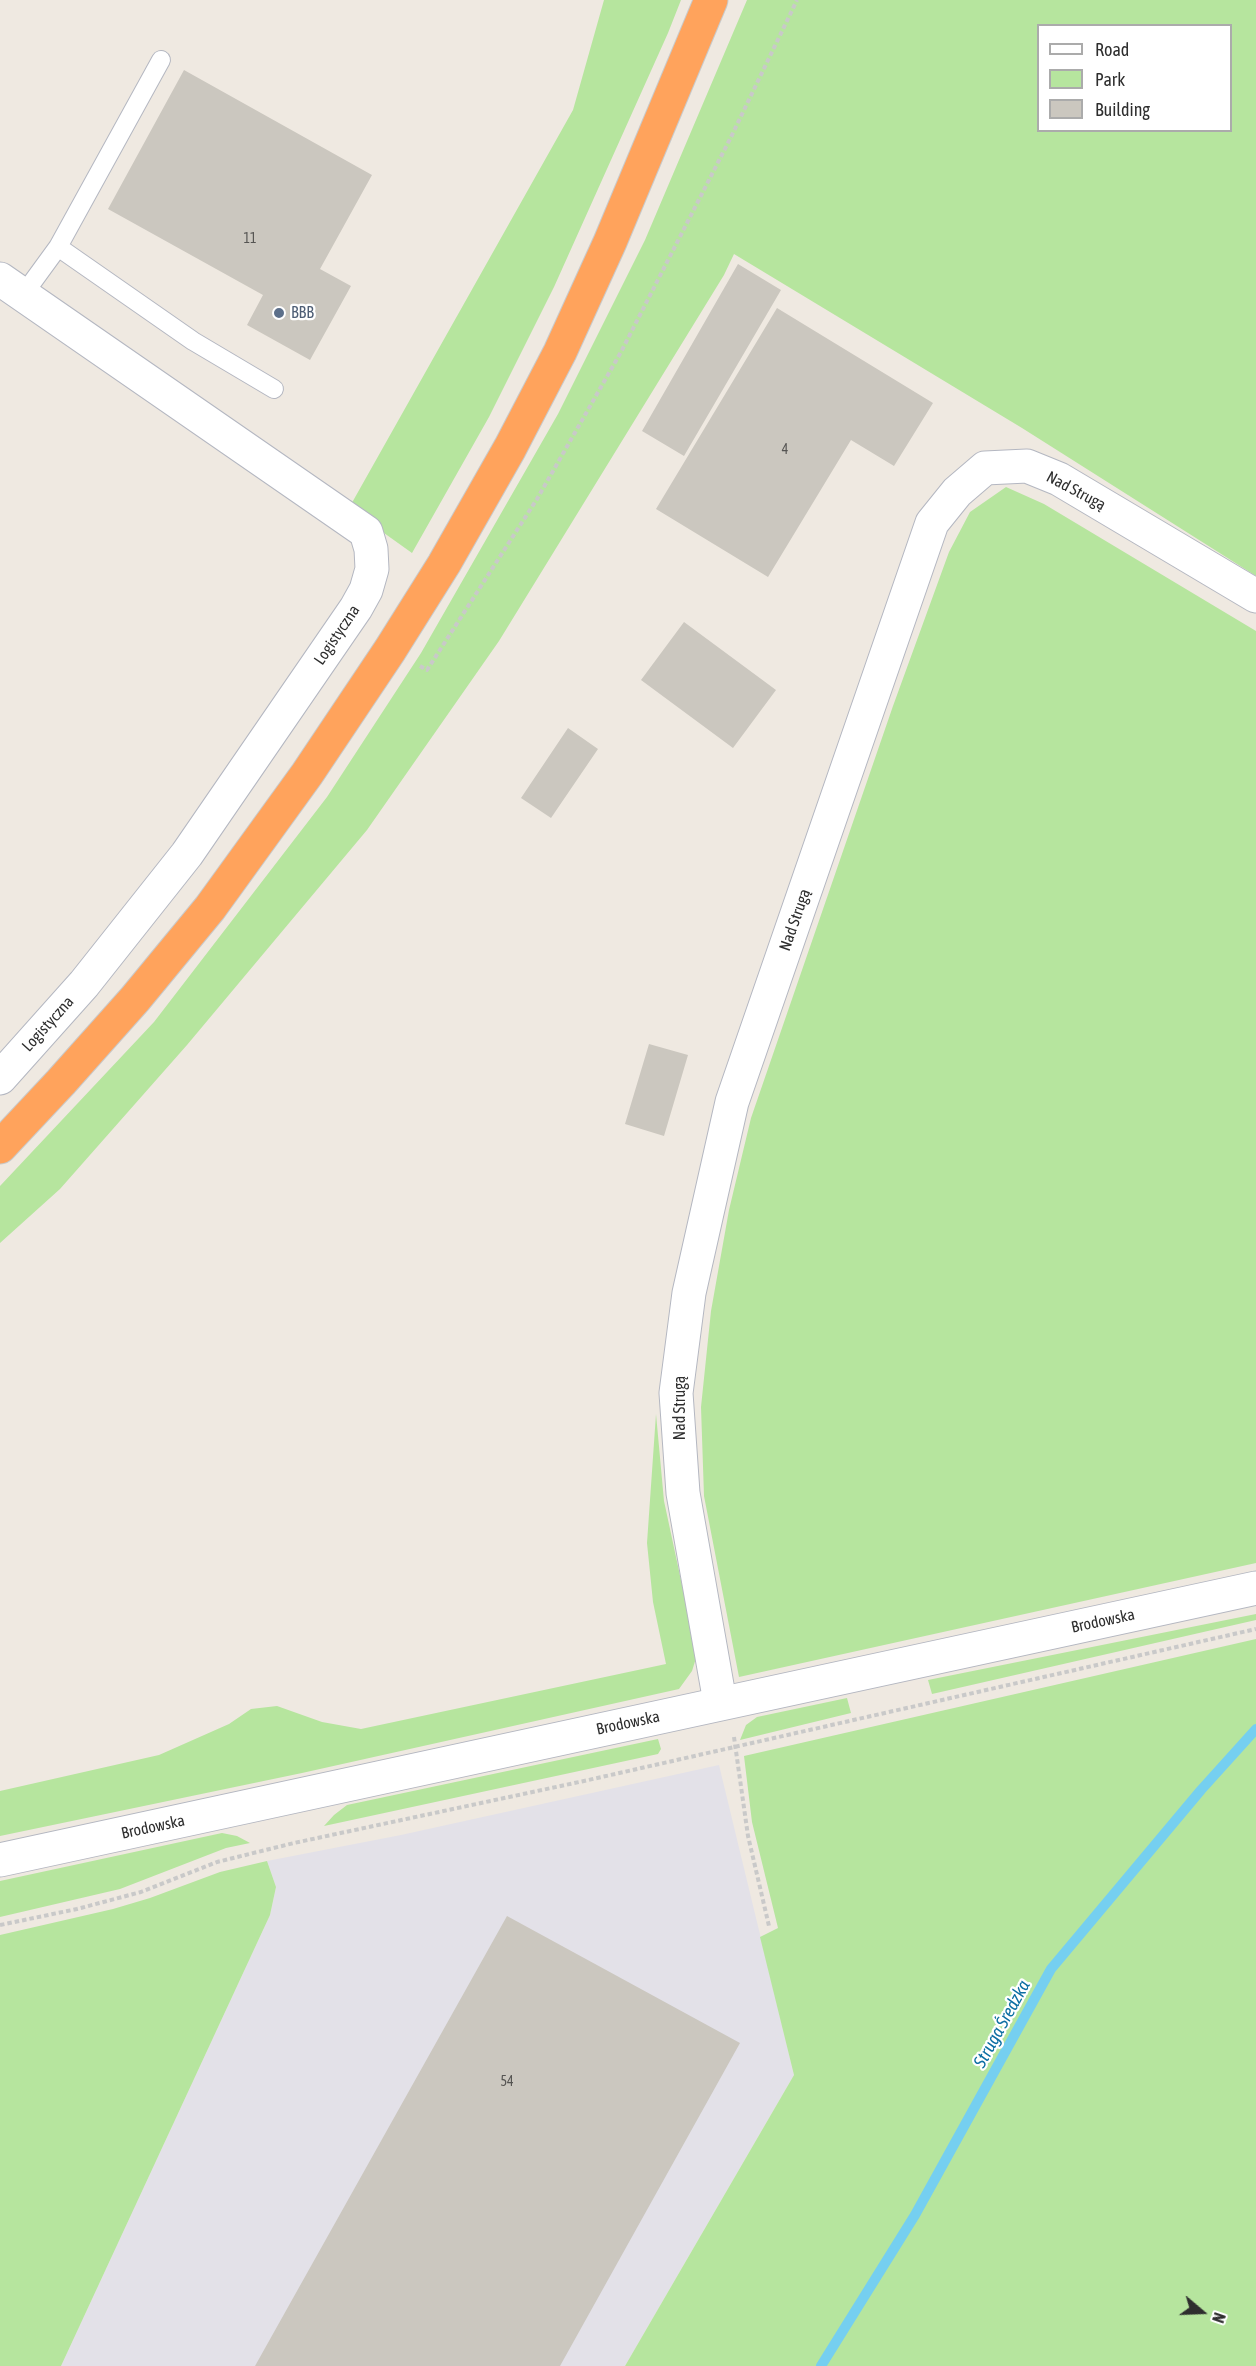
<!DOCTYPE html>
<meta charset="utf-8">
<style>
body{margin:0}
#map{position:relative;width:1256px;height:2366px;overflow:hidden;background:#efe9e1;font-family:"Asap Condensed",sans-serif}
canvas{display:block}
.legend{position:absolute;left:1037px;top:24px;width:195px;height:108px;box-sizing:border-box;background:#fff;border:2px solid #ababab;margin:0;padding:8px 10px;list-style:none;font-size:18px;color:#2e2e2e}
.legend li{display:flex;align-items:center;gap:12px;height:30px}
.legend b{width:30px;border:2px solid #ababab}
.north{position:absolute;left:1172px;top:2282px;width:60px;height:60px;-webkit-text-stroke:4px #fff;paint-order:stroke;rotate:109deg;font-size:16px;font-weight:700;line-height:24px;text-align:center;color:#2e2e2e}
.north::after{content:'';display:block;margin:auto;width:21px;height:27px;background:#2e2e2e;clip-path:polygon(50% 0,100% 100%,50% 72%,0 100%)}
</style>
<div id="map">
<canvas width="1256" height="2366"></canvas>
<ul class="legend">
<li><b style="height:8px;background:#fff"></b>Road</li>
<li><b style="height:16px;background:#b6e59e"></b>Park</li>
<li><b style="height:16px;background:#cbc7bf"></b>Building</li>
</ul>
<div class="north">N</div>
</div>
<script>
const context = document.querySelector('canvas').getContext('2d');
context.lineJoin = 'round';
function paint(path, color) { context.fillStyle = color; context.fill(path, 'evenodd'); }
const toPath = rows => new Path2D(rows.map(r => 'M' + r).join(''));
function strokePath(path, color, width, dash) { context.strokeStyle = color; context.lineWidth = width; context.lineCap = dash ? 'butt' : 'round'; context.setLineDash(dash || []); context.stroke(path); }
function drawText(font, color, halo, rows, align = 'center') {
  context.font = font + ' "Asap Condensed",sans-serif'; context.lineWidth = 4.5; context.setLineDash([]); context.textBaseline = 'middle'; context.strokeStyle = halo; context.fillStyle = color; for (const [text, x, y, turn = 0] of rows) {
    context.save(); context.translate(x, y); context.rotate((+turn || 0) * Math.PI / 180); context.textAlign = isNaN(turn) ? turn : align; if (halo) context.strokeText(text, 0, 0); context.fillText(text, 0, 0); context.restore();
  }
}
paint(toPath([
 [719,1765,794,2075,625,2366,61,2366,270,1915,276,1887,267,1861,401,1835]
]), '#e3e1e8');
paint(toPath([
 [604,0,681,0,668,33,554,287,489,417,412,553,349,508,573,110],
 [747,0,1256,0,1256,576,1022,428,734,254,724,275,499,641,367,830,187,1045,60,1189,0,1243,0,1186,154,1022,327,797,421,653,558,414,645,240],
 [1038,26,1230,26,1230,130,1038,130],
 [1006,487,1044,504,1256,631,1256,1563,739,1677,704,1496,701,1407,711,1311,729,1210,751,1118,893,706,949,552,970,512],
 [656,1414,664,1501,697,1655,692,1671,679,1689,302,1773,0,1836,0,1791,159,1755,229,1724,251,1709,277,1706,322,1722,361,1729,666,1664,653,1602,647,1543],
 [1256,1614,1256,1620,932,1694,928,1680],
 [1256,1639,1256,2366,625,2366,794,2075,760,1937,778,1928,752,1822,744,1756],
 [847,1698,851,1713,740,1740,746,1725,757,1717],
 [658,1739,661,1749,658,1754,324,1826,334,1815,347,1805],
 [222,1833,237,1836,250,1843,226,1848,120,1889,0,1917,0,1881],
 [267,1861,276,1887,270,1915,61,2366,0,2366,0,1935,113,1909,150,1898,220,1872]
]), '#b6e59e');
strokePath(toPath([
 [821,2366,915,2215,1051,1969,1201,1790,1256,1729]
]), '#75cff0', 10);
paint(toPath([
 [184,70,372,175,320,269,351,286,310,360,247,325,263,295,108,209],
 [738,264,781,290,684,456,642,431],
 [777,308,933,403,894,466,851,440,768,577,656,509],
 [684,622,776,690,733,748,641,680],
 [568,728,598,749,551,818,521,798],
 [649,1044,688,1055,664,1136,625,1124],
 [507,1916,740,2043,560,2366,255,2366]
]), '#cbc7bf');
const lane = toPath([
 [58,247,193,341,274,389],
 [23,295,58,247,161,60]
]);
const street = toPath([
 [0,279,366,532,371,549,372,569,366,590,356,608,187,854,84,984,0,1078],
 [720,1702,683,1493,676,1393,689,1293,732,1102,932,523,957,492,985,468,1027,466,1059,479,1256,596]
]);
const secondary = toPath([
 [0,1860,1256,1588]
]);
const highway = toPath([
 [0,1147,61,1082,135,999,210,908,307,774,390,650,444,564,510,448,560,352,610,242,711,0]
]);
strokePath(lane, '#b4b7c1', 20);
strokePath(street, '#b4b7c1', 35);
strokePath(secondary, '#b4b7c1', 35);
strokePath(highway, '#c9c9c9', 35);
strokePath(toPath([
 [420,666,427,670,537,499,621,352,732,135,797,0],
 [734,1737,748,1836,769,1926],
 [0,1925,77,1909,141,1892,217,1862,294,1843,584,1781,1256,1629]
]), '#c9c9c9', 4, [4.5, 3]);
strokePath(lane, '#fff', 18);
strokePath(street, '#fff', 33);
strokePath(secondary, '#fff', 33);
strokePath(highway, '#ffa35c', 33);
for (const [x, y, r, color] of [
 [279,313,6,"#5c6f8a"]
]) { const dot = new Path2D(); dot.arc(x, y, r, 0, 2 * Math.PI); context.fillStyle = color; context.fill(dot); strokePath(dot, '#fff', 2); }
drawText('14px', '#555452', null, [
 ["11",250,239],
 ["4",785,450],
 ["54",507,2082]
]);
drawText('16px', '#4e5e75', '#fff', [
 ["BBB",291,313]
], 'left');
drawText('16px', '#2e2e2e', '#fff', [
 ["Nad Strugą",1076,491,28],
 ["Logistyczna",337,635,-56],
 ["Nad Strugą",795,920,-71],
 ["Logistyczna",48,1024,-48],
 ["Nad Strugą",680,1408,-90],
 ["Brodowska",1103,1621,-12],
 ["Brodowska",628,1723,-12],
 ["Brodowska",153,1827,-12]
]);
drawText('italic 18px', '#0d6fa3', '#fff', [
 ["Struga Średzka",1002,2024,-61]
]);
</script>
